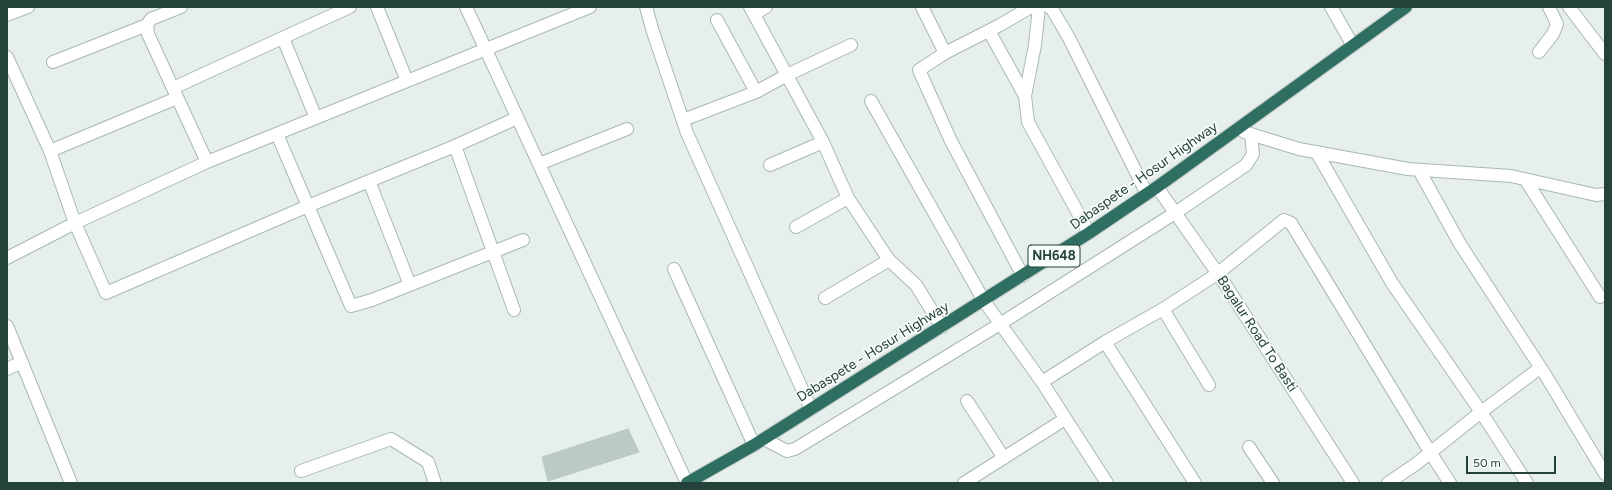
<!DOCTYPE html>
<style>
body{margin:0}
#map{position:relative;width:1612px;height:490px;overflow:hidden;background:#e6efeb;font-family:Figtree,sans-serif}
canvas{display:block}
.frame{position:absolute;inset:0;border:8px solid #24423a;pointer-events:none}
.scale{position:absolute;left:1466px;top:456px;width:90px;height:18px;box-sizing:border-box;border:2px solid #24423a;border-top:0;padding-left:5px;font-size:12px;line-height:14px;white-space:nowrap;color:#24423a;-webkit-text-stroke:3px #f7fbf9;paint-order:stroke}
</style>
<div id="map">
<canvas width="1612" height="490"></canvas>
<div class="frame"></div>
<div class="scale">50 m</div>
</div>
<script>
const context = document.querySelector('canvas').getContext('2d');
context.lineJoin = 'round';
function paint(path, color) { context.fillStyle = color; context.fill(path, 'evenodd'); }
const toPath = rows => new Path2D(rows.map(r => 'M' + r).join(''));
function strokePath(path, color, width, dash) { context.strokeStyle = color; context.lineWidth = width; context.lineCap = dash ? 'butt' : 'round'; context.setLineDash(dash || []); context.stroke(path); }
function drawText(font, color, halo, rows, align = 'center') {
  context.font = font + ' Figtree,sans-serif'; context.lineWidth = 3.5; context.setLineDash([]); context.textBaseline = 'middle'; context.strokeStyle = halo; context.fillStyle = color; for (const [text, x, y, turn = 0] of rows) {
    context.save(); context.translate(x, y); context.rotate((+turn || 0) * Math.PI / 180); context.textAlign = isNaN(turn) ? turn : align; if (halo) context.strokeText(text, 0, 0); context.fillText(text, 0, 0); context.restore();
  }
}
const building = toPath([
 [628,429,639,452,548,481,542,457,628,429]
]);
paint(building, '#bbcac4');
strokePath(building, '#b8c9c2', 1);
const minor = toPath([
 [181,7,151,19,147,25,148,34,207,162],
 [377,7,407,81],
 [466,7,687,483],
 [646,7,653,32,687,133,811,409],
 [750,7,823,142,848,198,796,227],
 [922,7,945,53,919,70,951,141,1023,276],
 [1039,7,1035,45,1025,96,1028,122,1089,233],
 [1049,7,1052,9,1069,38,1147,194],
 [1331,7,1352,44],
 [1569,7,1605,54],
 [754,14,766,7],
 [7,15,28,7],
 [717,20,756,92],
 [989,31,1025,96],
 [283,38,316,118],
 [1539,52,1553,34,1557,24,1549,7],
 [945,53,1000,25,1031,7],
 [7,57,50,151],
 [53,62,147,25],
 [173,88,350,7],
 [871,101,984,301,1042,382,1107,483],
 [517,118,455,146,308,206,106,293,75,223,207,162,590,7],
 [683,120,756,92,787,75,851,45],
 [1244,132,1299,149,1408,169,1511,176,1596,195,1605,194],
 [277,134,351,306,372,300,523,240],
 [455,146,514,310],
 [1317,153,1392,283,1481,412,1540,368],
 [539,164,627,129],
 [770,165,823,142],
 [1419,170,1460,244,1546,376,1605,474],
 [1525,179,1600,297],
 [369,181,410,285],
 [1157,187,1223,281,1353,483],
 [848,198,889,260,916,285,942,327],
 [7,258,75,223,50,151,177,98],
 [674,269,754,445],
 [825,298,889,260],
 [1163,309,1209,385],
 [7,326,71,483],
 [1105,342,1195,483],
 [7,369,22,362],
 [1042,382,1105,342,1163,309,1217,274,1284,220,1291,223,1430,452,1450,483],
 [967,401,1004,458],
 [764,439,787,451,795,449,1000,324,1175,213,1246,165,1253,154,1251,134],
 [1249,447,1273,483],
 [301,471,391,439,428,462,435,483],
 [964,483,1065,419],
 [1388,483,1416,464,1481,412,1527,483]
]);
const highway = toPath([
 [687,483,754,445,811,409,1089,233,1157,187,1406,7]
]);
strokePath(minor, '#a8b8b2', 14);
strokePath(highway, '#c2cac8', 14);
strokePath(minor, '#fff', 12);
strokePath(highway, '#2f6f62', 12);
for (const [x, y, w] of [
 [1054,256,52]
]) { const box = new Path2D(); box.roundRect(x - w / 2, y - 11, w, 22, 3); context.fillStyle = '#f7fbf9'; context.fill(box); strokePath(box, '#24423a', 1); }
drawText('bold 13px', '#24423a', null, [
 ["NH648",1054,256]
]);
drawText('14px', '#24423a', '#f7fbf9', [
 ["Dabaspete - Hosur Highway",1144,176,-35],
 ["Bagalur Road To Basti",1257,334,57],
 ["Dabaspete - Hosur Highway",873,352,-32]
]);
</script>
